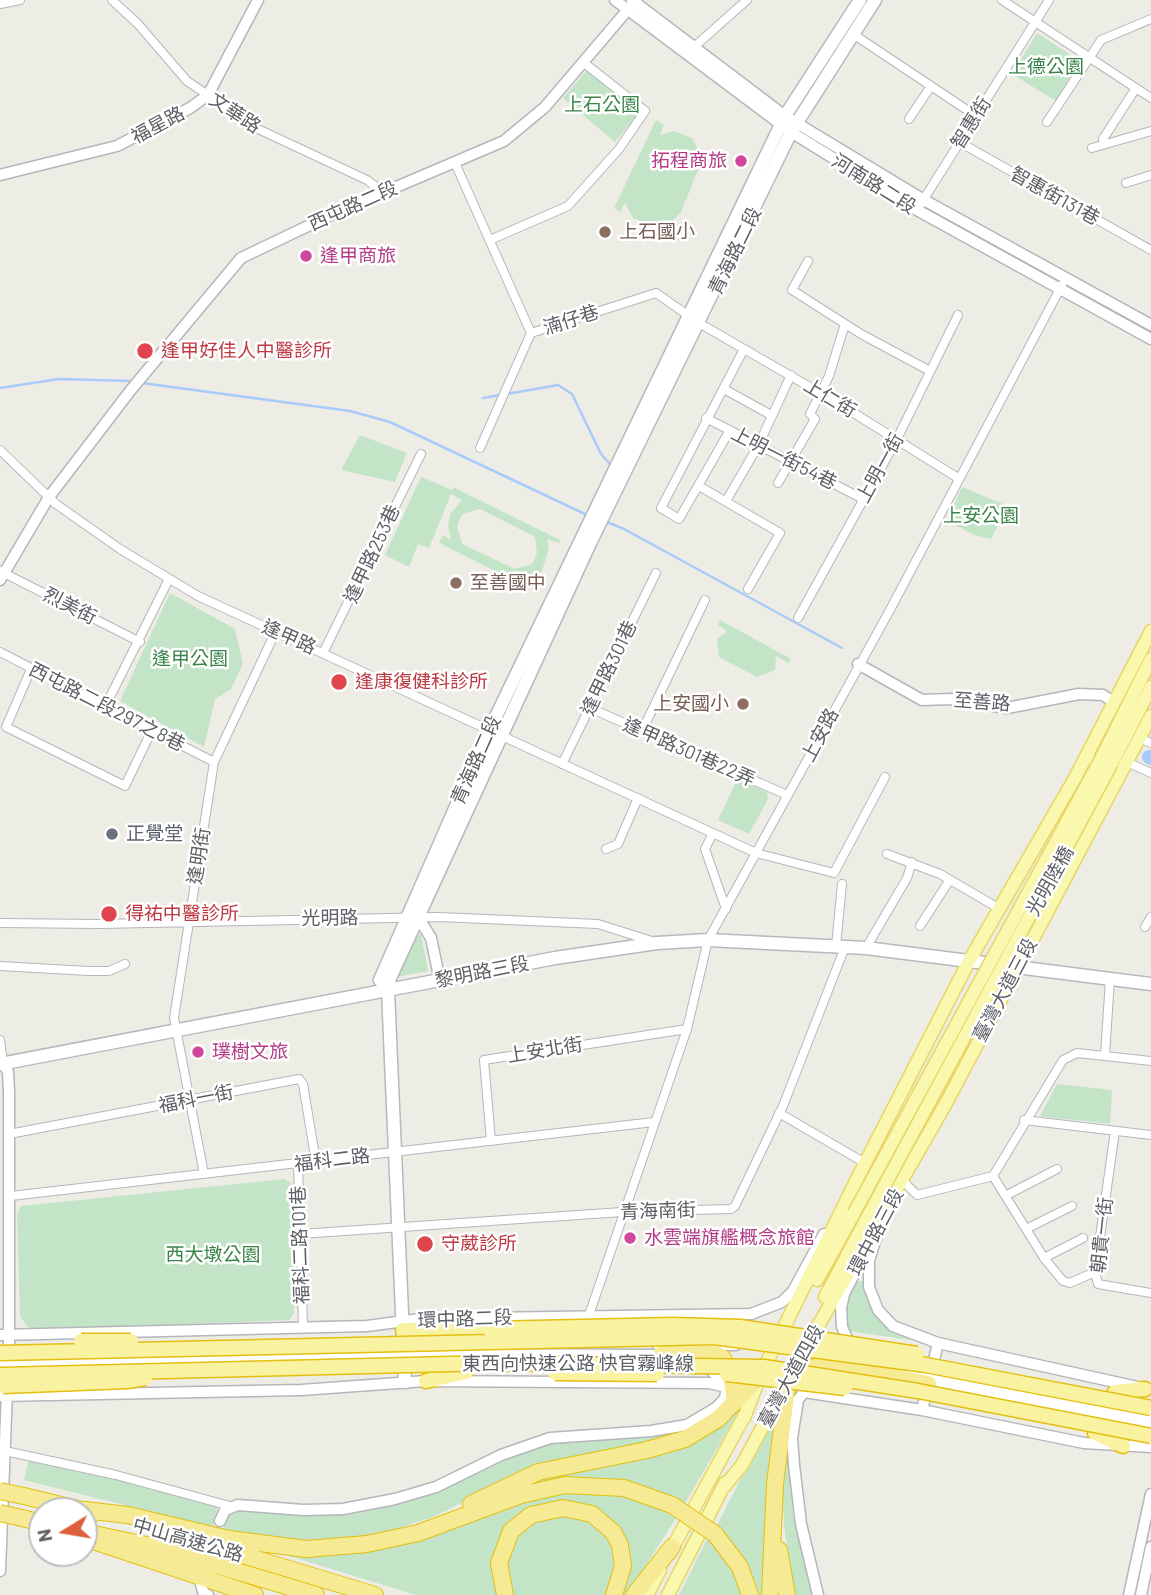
<!DOCTYPE html>
<meta charset="utf-8">
<style>
body{margin:0}
#map{position:relative;width:1151px;height:1595px;overflow:hidden;background:#eeede5;font-family:Barlow,sans-serif}
canvas{display:block}
.north{position:absolute;left:28px;top:1497px;width:70px;height:70px;box-sizing:border-box;background:#fff;border:2px solid #bebfc1;border-radius:50%;rotate:259deg;font-size:19px;font-weight:700;line-height:28px;text-align:center;color:#5c5f64}
.north::after{content:'';display:block;margin:auto;width:24px;height:32px;background:#dd5f3b;clip-path:polygon(50% 0,100% 100%,50% 72%,0 100%)}
</style>
<div id="map">
<canvas width="1151" height="1595"></canvas>
<div class="north">N</div>
</div>
<script>
const context = document.querySelector('canvas').getContext('2d');
context.lineJoin = 'round';
function paint(path, color) { context.fillStyle = color; context.fill(path, 'evenodd'); }
const toPath = rows => new Path2D(rows.map(r => 'M' + r).join(''));
function strokePath(path, color, width, dash) { context.strokeStyle = color; context.lineWidth = width; context.lineCap = dash ? 'butt' : 'round'; context.setLineDash(dash || []); context.stroke(path); }
function drawText(font, color, halo, rows, align = 'center') {
  context.font = font + ' Barlow,"Noto Sans TC",sans-serif'; context.lineWidth = 5; context.setLineDash([]); context.textBaseline = 'middle'; context.strokeStyle = halo; context.fillStyle = color; for (const [text, x, y, turn = 0] of rows) {
    context.save(); context.translate(x, y); context.rotate((+turn || 0) * Math.PI / 180); context.textAlign = isNaN(turn) ? turn : align; if (halo) context.strokeText(text, 0, 0); context.fillText(text, 0, 0); context.restore();
  }
}
paint(toPath([
 [1037,33,1080,61,1056,101,1012,74],
 [589,68,641,111,615,142,563,98],
 [656,120,664,125,660,135,674,131,692,138,699,151,701,163,681,212,670,223,655,226,633,218,625,203,620,212,614,208],
 [360,435,407,453,395,482,341,470],
 [421,477,452,490,453,487,560,540,559,543,547,539,549,548,542,571,531,577,540,581,536,586,525,578,515,581,439,543,443,535,451,540,448,526,450,514,462,500,451,494,429,548,418,544,409,567,385,555],
 [480,509,535,537,537,553,532,564,515,569,462,544,457,526,462,514],
 [962,487,1008,506,991,539,974,535,947,521],
 [170,593,235,629,243,664,231,689,215,699,204,747,120,701],
 [720,620,791,659,788,663,776,656,775,670,757,677,719,657,717,639,727,631,718,625],
 [738,778,767,792,768,799,749,834,718,820],
 [421,934,428,971,396,977,414,937],
 [1057,1084,1112,1090,1110,1124,1040,1116],
 [285,1179,291,1183,295,1259,294,1313,289,1320,40,1330,30,1329,20,1317,17,1214,21,1206],
 [864,1280,874,1308,914,1338,910,1340,848,1331,843,1305,856,1282],
 [742,1406,684,1505,625,1485,512,1495,513,1485,629,1458],
 [777,1408,780,1410,771,1452,766,1595,754,1595,715,1529],
 [683,1429,687,1433,527,1471,433,1517,371,1537,302,1544,223,1531,229,1513,238,1510,361,1510,543,1445],
 [787,1449,793,1513,813,1595,794,1595,784,1524,782,1477],
 [29,1458,117,1477,218,1505,213,1527,24,1480],
 [568,1492,615,1493,678,1515,627,1595,618,1595,626,1558,585,1508,508,1528,500,1595,416,1595,289,1556,290,1552,315,1553,506,1503],
 [582,1515,607,1535,617,1557,610,1595,509,1595,504,1580,510,1541,540,1516],
 [708,1537,724,1551,745,1595,679,1595]
]), '#c3e4c7');
strokePath(toPath([
 [142,383,350,411,390,422,587,515],
 [0,388,59,379,132,381],
 [507,394,558,385,572,394,601,454,609,463],
 [483,398,500,395],
 [607,522,624,529,842,648]
]), '#a9cbf9', 2.5);
strokePath(toPath([
 [1149,757,1151,758]
]), '#a9cbf9', 14);
const minor = toPath([
 [112,0,138,24,187,81,258,129,367,180,383,192],
 [1002,0,1151,98],
 [0,4,20,0],
 [853,34,976,116],
 [694,47,747,0],
 [909,119,931,86],
 [1047,122,1101,40,1151,19],
 [1103,139,1136,88],
 [959,142,1151,250],
 [1092,148,1151,131],
 [455,163,531,333,656,293,699,323,841,405,958,478],
 [1126,183,1151,175],
 [917,210,1049,0],
 [490,240,568,206,619,149,645,111,583,62],
 [808,261,792,290,861,334,930,371],
 [724,389,771,415],
 [706,418,863,499],
 [730,430,679,519,661,508,744,349],
 [480,448,531,333],
 [0,450,56,504,120,549,198,596,756,853,834,873,885,777],
 [778,483,815,419,810,414,829,376,845,324],
 [699,486,780,533,748,589],
 [726,501,758,446,791,375],
 [0,571,140,642],
 [798,618,897,439,958,315],
 [0,652,214,762],
 [323,653,421,454],
 [31,669,6,727,125,786,152,730],
 [106,705,169,579],
 [590,708,787,795],
 [642,731,705,600],
 [1139,738,1151,743],
 [1127,762,1151,773],
 [562,764,656,573],
 [713,833,705,849,726,909],
 [606,849,618,844,638,798],
 [887,854,940,874,1000,909],
 [0,923,100,924,439,917,598,924,655,942],
 [920,926,949,881],
 [1145,927,1151,917],
 [836,946,842,884],
 [866,948,907,878,912,862],
 [0,966,88,971,109,971,125,964],
 [0,1040,3,1063],
 [1105,1055,1110,979],
 [779,1113,865,1163],
 [1024,1120,1151,1135],
 [1115,1131,1095,1272,1098,1284,1151,1293],
 [9,1134,299,1079,303,1084,316,1162],
 [491,1141,484,1060,687,1029],
 [298,1164,303,1327],
 [204,1174,174,1018,214,762,276,631],
 [993,1176,1063,1060,1077,1053,1151,1061],
 [993,1176,1044,1258,1063,1281,1070,1283,1095,1272],
 [903,1181,917,1195,993,1176],
 [1007,1195,1057,1169],
 [11,1196,654,1122],
 [1026,1229,1072,1206],
 [300,1234,622,1212,731,1209,735,1206,783,1106,845,947],
 [1044,1258,1083,1238],
 [589,1315,687,1029,708,940,891,608,1062,285],
 [5,1451,116,1475,230,1506]
]);
const tertiary = toPath([
 [615,0,791,132,917,210,1151,339],
 [632,0,785,116,924,200,1151,325],
 [0,175,117,146,190,108,208,95,258,0],
 [0,580,49,497,130,391,241,258,333,214,504,141,545,107,636,0],
 [858,664,922,700,951,699,1007,708,1079,694,1103,695,1113,702],
 [418,917,431,938,440,981],
 [3,1063,8,1072,9,1091,9,1360],
 [878,1231,869,1261,869,1287,878,1310,893,1326,938,1343,1142,1388],
 [0,1335,367,1326,420,1319,751,1314,782,1302,793,1291,824,1234],
 [658,1345,736,1345],
 [851,1347,842,1327,841,1308,844,1294,864,1255],
 [0,1364,447,1354,668,1355],
 [870,1365,1151,1417],
 [703,1366,710,1369,727,1387],
 [928,1384,1151,1426],
 [0,1396,301,1390,426,1381,709,1383,727,1387],
 [922,1410,938,1343],
 [220,1521,225,1510,238,1505,303,1510,343,1509,395,1499,436,1487,501,1455,550,1438,651,1431,687,1425,717,1407,725,1398,727,1387],
 [0,1571,7,1390],
 [200,1580,203,1592,208,1595],
 [818,1595,801,1524,794,1465,792,1438,798,1400,804,1392,922,1410,1084,1443,1151,1447],
 [1129,1595,1151,1494],
 [1141,1595,1151,1547]
]);
const secondary = toPath([
 [388,991,380,980,489,731,785,116,860,0],
 [0,1064,555,958,657,943,708,940,866,948,1151,984],
 [405,1382,388,991,390,978,591,541,791,132,875,0]
]);
const primary = toPath([
 [1095,762,1102,757,1151,659],
 [1112,763,1151,687],
 [817,1280,854,1213],
 [825,1297,866,1220],
 [744,1418,760,1376,858,1177,969,961,1075,778,1151,631],
 [723,1488,742,1465,803,1352,945,1105,1151,716],
 [669,1554,746,1413],
 [647,1595,660,1570],
 [668,1595,725,1483]
]);
const trunk = toPath([
 [403,1330,489,1329],
 [426,1381,466,1372],
 [1115,1392,1145,1389],
 [1095,1433,1123,1446]
]);
const motorway = toPath([
 [662,1354,716,1354,723,1358,732,1381,735,1403],
 [798,1378,819,1365,834,1365,928,1384],
 [24,1496,94,1513],
 [471,1504,538,1472,647,1450,685,1439,718,1419,760,1376],
 [85,1510,128,1515,229,1539,306,1549,367,1544,418,1533,521,1495,565,1485,624,1488,672,1505],
 [22,1518,42,1523],
 [84,1532,156,1547,316,1595],
 [715,1534,740,1567,750,1595],
 [93,1541,255,1595],
 [213,1546,375,1595],
 [779,1550,787,1595],
 [505,1595,499,1563,511,1531,531,1515,563,1508,592,1514,613,1532,620,1545,623,1566,614,1595],
 [634,1595,672,1547],
 [770,1595,775,1484,788,1379]
]);
strokePath(minor, '#b5b6bb', 10);
strokePath(tertiary, '#b5b6bb', 13);
strokePath(secondary, '#b6b8bd', 15);
strokePath(primary, '#e8d564', 15);
strokePath(trunk, '#e3bf10', 17);
strokePath(motorway, '#e3bf10', 18);
strokePath(minor, '#fff', 8);
strokePath(tertiary, '#fff', 10);
strokePath(secondary, '#fff', 12);
strokePath(primary, '#f9f8ae', 12);
strokePath(trunk, '#f8f2a1', 14);
strokePath(motorway, '#f6eb94', 16);
const primaryBridge = toPath([
 [854,1213,1102,757],
 [866,1220,1112,763]
]);
const trunkBridge = toPath([
 [489,1329,673,1325,740,1327,917,1354],
 [81,1341,131,1341],
 [0,1353,714,1337,926,1365,1151,1408],
 [555,1373,657,1374],
 [727,1374,845,1388],
 [0,1375,491,1363,764,1367,918,1391,1151,1436],
 [3,1386,127,1381,145,1378]
]);
const motorwayBridge = toPath([
 [0,1491,24,1496],
 [672,1505,715,1534],
 [0,1513,22,1518]
]);
strokePath(primaryBridge, '#e8d564', 15, []);
strokePath(trunkBridge, '#e3bf10', 17, []);
strokePath(motorwayBridge, '#e3bf10', 18, []);
strokePath(primaryBridge, '#f9f8ae', 12);
strokePath(trunkBridge, '#f8f2a1', 14);
strokePath(motorwayBridge, '#f6eb94', 16);
for (const [x, y, r, color] of [
 [741,161,7,"#d1479c"],
 [605,232,7,"#8d6e63"],
 [306,256,7,"#d1479c"],
 [145,351,9,"#e0444e"],
 [456,583,7,"#8d6e63"],
 [339,682,9,"#e0444e"],
 [743,704,7,"#8d6e63"],
 [112,834,7,"#6b7280"],
 [109,914,9,"#e0444e"],
 [198,1052,7,"#d1479c"],
 [630,1238,7,"#d1479c"],
 [425,1244,9,"#e0444e"]
]) { const dot = new Path2D(); dot.arc(x, y, r, 0, 2 * Math.PI); context.fillStyle = color; context.fill(dot); strokePath(dot, '#fff', 2.5); }
drawText('19px', '#3b8449', '#fff', [
 ["上德公園",1046,67],
 ["上石公園",602,105],
 ["上安公園",981,516],
 ["逢甲公園",190,659],
 ["西大墩公園",213,1255]
]);
drawText('19px', '#5c5f64', '#fff', [
 ["文華路",235,113,33],
 ["智惠街",971,123,-58],
 ["福星路",158,125,-28],
 ["河南路二段",874,184,32],
 ["智惠街131巷",1055,196,29],
 ["西屯路二段",353,206,-24],
 ["青海路二段",735,251,-64],
 ["湳仔巷",571,320,-18],
 ["上仁街",830,398,31],
 ["上明一街54巷",784,458,27],
 ["上明一街",880,468,-61],
 ["逢甲路253巷",372,554,-65],
 ["烈美街",70,606,27],
 ["逢甲路",289,637,24],
 ["逢甲路301巷",609,668,-64],
 ["至善路",982,702,4],
 ["西屯路二段297之8巷",107,707,27],
 ["上安路",820,735,-62],
 ["逢甲路301巷22弄",689,752,24],
 ["青海路二段",476,760,-66],
 ["逢明街",199,856,-81],
 ["光明陸橋",1050,881,-61],
 ["光明路",330,918,-1],
 ["黎明路三段",482,972,-11],
 ["臺灣大道三段",1005,990,-62],
 ["上安北街",545,1050,-9],
 ["福科一街",196,1099,-11],
 ["福科二路",332,1160,-7],
 ["青海南街",658,1211,-2],
 ["環中路三段",876,1232,-62],
 ["朝貴一街",1102,1235,-84],
 ["福科二路101巷",300,1245,-92],
 ["環中路二段",465,1319,-2],
 ["東西向快速公路 快官霧峰線",578,1364],
 ["臺灣大道四段",791,1376,-61],
 ["中山高速公路",188,1540,16]
]);
drawText('19px', '#b23c85', '#fff', [
 ["拓程商旅",727,161,"right"],
 ["逢甲商旅",320,256],
 ["璞樹文旅",212,1052],
 ["水雲端旗艦概念旅館",644,1238]
], 'left');
drawText('19px', '#785e54', '#fff', [
 ["上石國小",619,232],
 ["至善國中",470,583],
 ["上安國小",729,704,"right"]
], 'left');
drawText('19px', '#be3a42', '#fff', [
 ["逢甲好佳人中醫診所",161,351],
 ["逢康復健科診所",355,682],
 ["得祐中醫診所",125,914],
 ["守葳診所",441,1244]
], 'left');
drawText('19px', '#5b616d', '#fff', [
 ["正覺堂",126,834]
], 'left');
</script>
